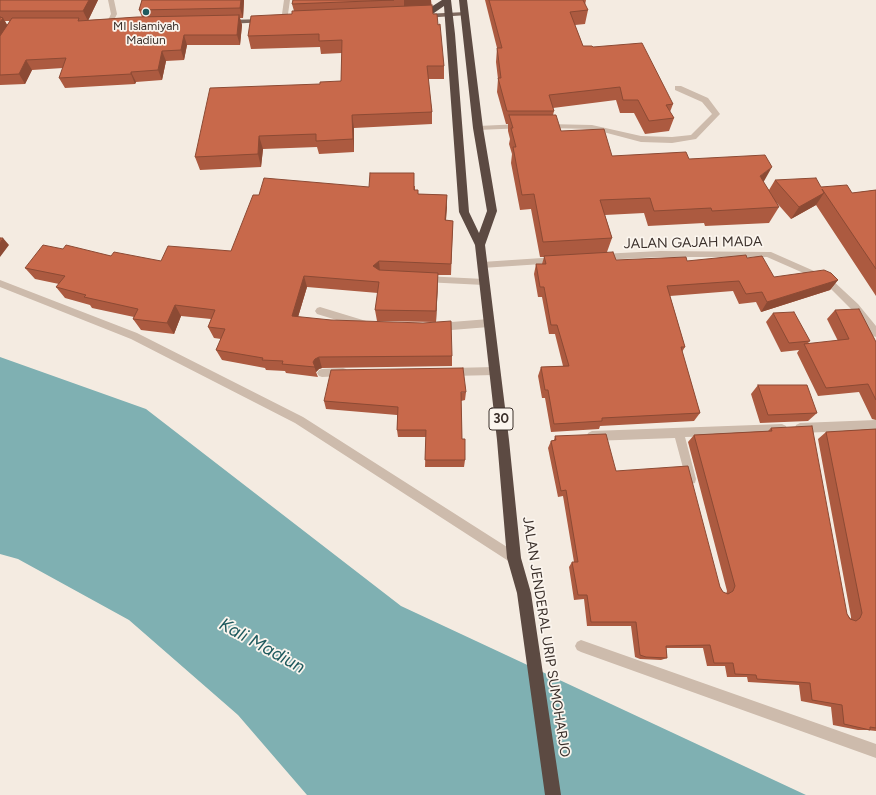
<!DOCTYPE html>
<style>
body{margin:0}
canvas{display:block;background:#f4ebe1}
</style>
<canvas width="876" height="795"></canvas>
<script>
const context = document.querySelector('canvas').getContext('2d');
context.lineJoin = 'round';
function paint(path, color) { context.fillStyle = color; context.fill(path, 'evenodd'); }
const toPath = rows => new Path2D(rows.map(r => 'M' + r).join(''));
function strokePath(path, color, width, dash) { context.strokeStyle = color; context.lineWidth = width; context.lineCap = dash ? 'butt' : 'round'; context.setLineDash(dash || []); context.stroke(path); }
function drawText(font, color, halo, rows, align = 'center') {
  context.font = font + ' Figtree,sans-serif'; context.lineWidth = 3.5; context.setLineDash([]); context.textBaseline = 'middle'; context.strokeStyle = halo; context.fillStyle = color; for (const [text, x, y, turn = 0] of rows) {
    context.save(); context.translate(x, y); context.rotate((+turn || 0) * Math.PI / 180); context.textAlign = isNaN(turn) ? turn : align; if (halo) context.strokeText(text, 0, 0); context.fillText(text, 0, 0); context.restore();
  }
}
paint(toPath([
 [0,357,146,409,401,606,806,795,307,795,238,715,129,620,18,559,0,554]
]), '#7fb0b2');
paint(toPath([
 [108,0,114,0,117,14,112,24,109,26,106,24,111,14,108,0],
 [284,0,290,0,287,21,284,23,281,21,284,0],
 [675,86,681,86,708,98,720,114,696,139,672,143,641,142,592,129,547,128,543,126,547,124,592,125,641,136,672,137,691,135,712,114,702,102,675,90,675,86],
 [521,124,525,126,524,128,478,130,474,128,478,126,521,124],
 [660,251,771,252,830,278,858,304,876,326,876,337,873,336,852,310,824,282,767,257,660,257,601,260,597,257,601,254,660,251],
 [557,257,561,260,557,263,482,268,478,265,482,262,557,257],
 [424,276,484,279,488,282,484,285,424,282,420,279,424,276],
 [0,280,137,333,303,417,518,554,520,558,518,562,514,564,510,562,295,423,131,339,0,287,0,280],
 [320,307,366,321,368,324,366,327,363,328,317,314,315,311,317,308,320,307],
 [489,319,492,320,494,323,492,326,489,327,439,331,436,330,434,327,436,324,439,323,489,319],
 [495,367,498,368,500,371,498,374,495,375,451,376,448,375,446,372,448,369,451,368,495,367],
 [343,368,346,369,348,372,346,375,343,376,322,377,319,376,317,373,319,370,322,369,343,368],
 [876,420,876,430,800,433,796,431,795,428,796,425,800,423,876,420],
 [782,424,786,426,787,429,786,432,782,434,685,437,696,479,695,483,691,484,687,483,686,479,675,438,592,441,588,439,587,436,588,433,592,431,782,424],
 [581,640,876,744,876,758,581,652,577,650,575,646,577,642,581,640]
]), '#cdbbac');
paint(toPath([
 [466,12,468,13,468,15,424,18,421,16,424,14,466,12],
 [264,19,266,20,266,22,228,24,225,22,228,20,264,19]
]), '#7d675c');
paint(toPath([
 [442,0,451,0,455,34,469,212,479,233,487,211,473,128,459,0,467,0,483,128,497,211,485,245,509,440,521,558,531,593,561,795,545,795,517,593,507,558,497,440,475,245,459,212,444,6,434,13,420,17,414,17,413,15,428,9,442,0]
]), '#5c4a42');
paint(toPath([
 [0,0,98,0,88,20,142,17,139,10,142,0,244,0,243,18,240,18,242,25,240,45,187,45,184,60,166,61,162,80,136,82,135,84,65,88,59,78,63,68,32,70,25,84,0,85],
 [5,21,10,21,7,25],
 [293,0,431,0,433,14,444,66,444,79,428,79,432,112,432,124,354,128,354,152,319,154,317,147,263,149,261,167,200,170,195,157,320,84,341,81,342,53,321,54,320,47,251,49,248,36,292,14,294,11,292,4],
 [485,0,586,0,585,5,588,10,585,24,575,25,583,46,593,47,673,104,670,112,674,118,669,131,645,134,634,113,620,113,616,100,553,108,554,111,553,115,561,131,612,156,689,159,763,182,769,190,775,180,852,193,876,190,876,296,816,205,791,219,776,202,779,207,769,223,705,226,704,223,648,226,644,213,605,215,612,238,607,252,616,260,687,261,747,258,774,277,838,280,830,290,761,312,756,302,739,304,733,291,670,296,685,347,682,352,700,413,694,421,600,426,599,429,551,432,545,398,542,398,538,376,541,367,563,366,555,334,549,334,542,297,538,297,534,274,536,264,542,264,544,257,540,257,531,209,520,210,511,163,512,154,509,144,510,139,508,131,508,124,506,124,497,92,498,79,496,62,497,48],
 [415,186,415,190,418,194,447,195,446,220,453,221,451,275,438,275,436,322,377,321,375,310,378,293,307,287,298,317,452,356,452,366,322,368,319,369,316,372,318,377,286,373,285,371,266,370,265,368,222,360,216,350,221,339,214,338,208,327,211,319,181,316,174,334,141,330,133,319,134,317,92,308,90,305,65,298,56,287,59,284,35,279,25,268,63,249,111,256,161,261,231,251,259,195,369,187],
 [835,310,876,342,876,420,872,419,859,392,818,396,797,353,799,350,781,352,766,322,773,313,810,341,807,344,838,341,827,319],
 [758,385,817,413,808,421,760,423,751,394],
 [466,392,465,400,461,401,462,439,465,460,464,467,425,467,426,437,398,437,397,430,397,415,326,409,324,401],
 [771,428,847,614,851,619,851,617,818,439,826,432,876,429,876,731,867,730,858,730,833,725,831,707,801,701,799,685,748,682,747,677,727,677,725,666,707,666,703,648,666,648,667,658,661,660,640,659,635,657,631,626,587,626,584,599,574,600,569,567,572,562,574,562,563,496,558,497,548,448,551,441,554,440,555,436,616,471,720,587,723,592,726,594,727,591,688,442,694,435,768,431]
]), '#ac5a40');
paint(toPath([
 [89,0,98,0,88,21,83,11],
 [241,0,244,0,243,18,240,8],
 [404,0,431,0,431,5,404,13],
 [239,15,242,25,240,45,237,35],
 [3,18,9,28,0,40,0,22],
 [184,35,187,45,184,60,181,50],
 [162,51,166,61,162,80,158,70],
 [26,60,32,70,25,84,19,74],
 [131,72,136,82,135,84,131,74],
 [352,115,354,128,354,152,353,139],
 [259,136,263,149,261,167,258,154],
 [772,167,763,183,760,176],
 [824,193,816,205,791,219,799,207],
 [447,195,447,207,445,232,445,220],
 [3,238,9,245,0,257,0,243],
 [379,261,380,272,373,266],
 [438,273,438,284,436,322,436,311],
 [304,276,307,287,295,327,292,316],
 [838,280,830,290,761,312,767,302],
 [175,305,181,316,174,334,167,323],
 [319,357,322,368,319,369,316,372,313,362,315,359]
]), '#8c4a34');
const building = toPath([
 [0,0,89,0,83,11,0,11,0,0],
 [142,0,241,0,240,8,139,10,142,0],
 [293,0,394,0,292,4,293,0],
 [489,0,583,0,588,10,570,12,583,46,592,46,593,47,642,43,673,104,666,105,674,118,649,121,638,100,623,100,620,87,549,95,554,111,507,111,498,78,501,78,497,48,502,48,489,0],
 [432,5,433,14,437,14,438,25,440,24,444,66,427,66,432,112,352,115,353,139,316,141,316,134,259,136,258,154,195,157,210,88,320,84,320,82,341,81,342,40,319,41,319,34,248,36,251,16,292,14,292,11,432,5],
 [239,15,237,35,184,35,181,50,162,51,158,70,131,72,131,74,59,78,66,58,26,60,19,74,0,75,0,36,12,18,79,18,78,21,137,17,239,15],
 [0,17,3,18,0,22,0,17],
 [509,115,556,115,561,131,604,129,612,156,686,152,689,159,765,155,772,167,760,176,779,207,712,211,711,208,654,211,650,198,600,200,612,238,543,242,534,194,522,195,513,147,516,147,511,128,513,128,509,115],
 [370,173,414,173,414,190,418,190,418,194,447,195,445,220,453,221,451,264,379,261,373,266,379,270,438,273,436,311,375,310,379,282,304,276,292,316,331,320,423,323,451,321,452,356,319,357,315,359,313,362,315,367,282,364,283,361,262,360,263,358,216,350,225,329,208,327,215,310,175,305,167,323,133,319,138,309,84,297,86,295,56,287,65,276,25,268,43,245,63,249,66,245,111,256,114,252,161,261,168,246,231,251,253,195,259,195,264,178,369,187,370,173],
 [816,178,821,187,847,185,852,193,876,190,876,269,822,189,824,193,799,207,775,180,816,178],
 [0,238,3,238,0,243,0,238],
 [613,252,616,260,686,257,687,261,746,255,747,258,762,256,774,277,824,270,831,273,838,280,767,302,762,292,746,294,739,281,667,286,685,347,681,347,700,413,602,418,602,421,554,424,548,390,545,390,541,367,569,366,557,325,551,325,544,287,540,287,536,264,546,264,544,256,613,252],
 [859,309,876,342,876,400,868,384,826,388,804,344,849,339,835,310,859,309],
 [794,312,810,341,789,343,773,313,794,312],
 [463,368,466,392,461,392,462,439,465,439,465,460,425,460,426,430,397,430,398,407,324,401,331,370,463,368],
 [758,385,807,385,817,413,768,415,758,385],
 [812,426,847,614,850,619,856,621,860,618,862,613,826,432,876,429,876,728,870,727,870,730,844,724,842,705,812,700,810,683,757,679,756,675,735,674,733,663,714,663,710,645,666,646,667,658,646,657,640,655,636,622,591,622,587,595,578,595,572,562,578,562,566,490,561,491,551,441,556,440,555,436,606,434,616,471,688,466,720,587,723,592,728,594,733,591,735,586,694,435,772,431,771,428,812,426]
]);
paint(building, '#c8694b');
strokePath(building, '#8c4a34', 1);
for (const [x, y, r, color] of [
 [146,12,4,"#1f5a5e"]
]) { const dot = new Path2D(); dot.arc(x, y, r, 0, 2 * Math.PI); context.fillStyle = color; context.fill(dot); strokePath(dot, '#fbf5ee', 1.5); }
drawText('12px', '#3b302b', '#fbf5ee', [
 ["MI Islamiyah",146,26],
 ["Madiun",146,40]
]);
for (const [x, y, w] of [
 [501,419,24]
]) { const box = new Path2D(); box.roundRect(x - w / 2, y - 11, w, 22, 3); context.fillStyle = '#fbf5ee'; context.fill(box); strokePath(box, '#3b302b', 1); }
drawText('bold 13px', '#3b302b', null, [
 ["30",501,419]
]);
drawText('14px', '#3b302b', '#fbf5ee', [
 ["JALAN GAJAH MADA",693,243,-1],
 ["JALAN JENDERAL URIP SUMOHARJO",546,637,81]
]);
drawText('italic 18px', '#1f5a5e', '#fbf5ee', [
 ["Kali Madiun",262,646,29]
]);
</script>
